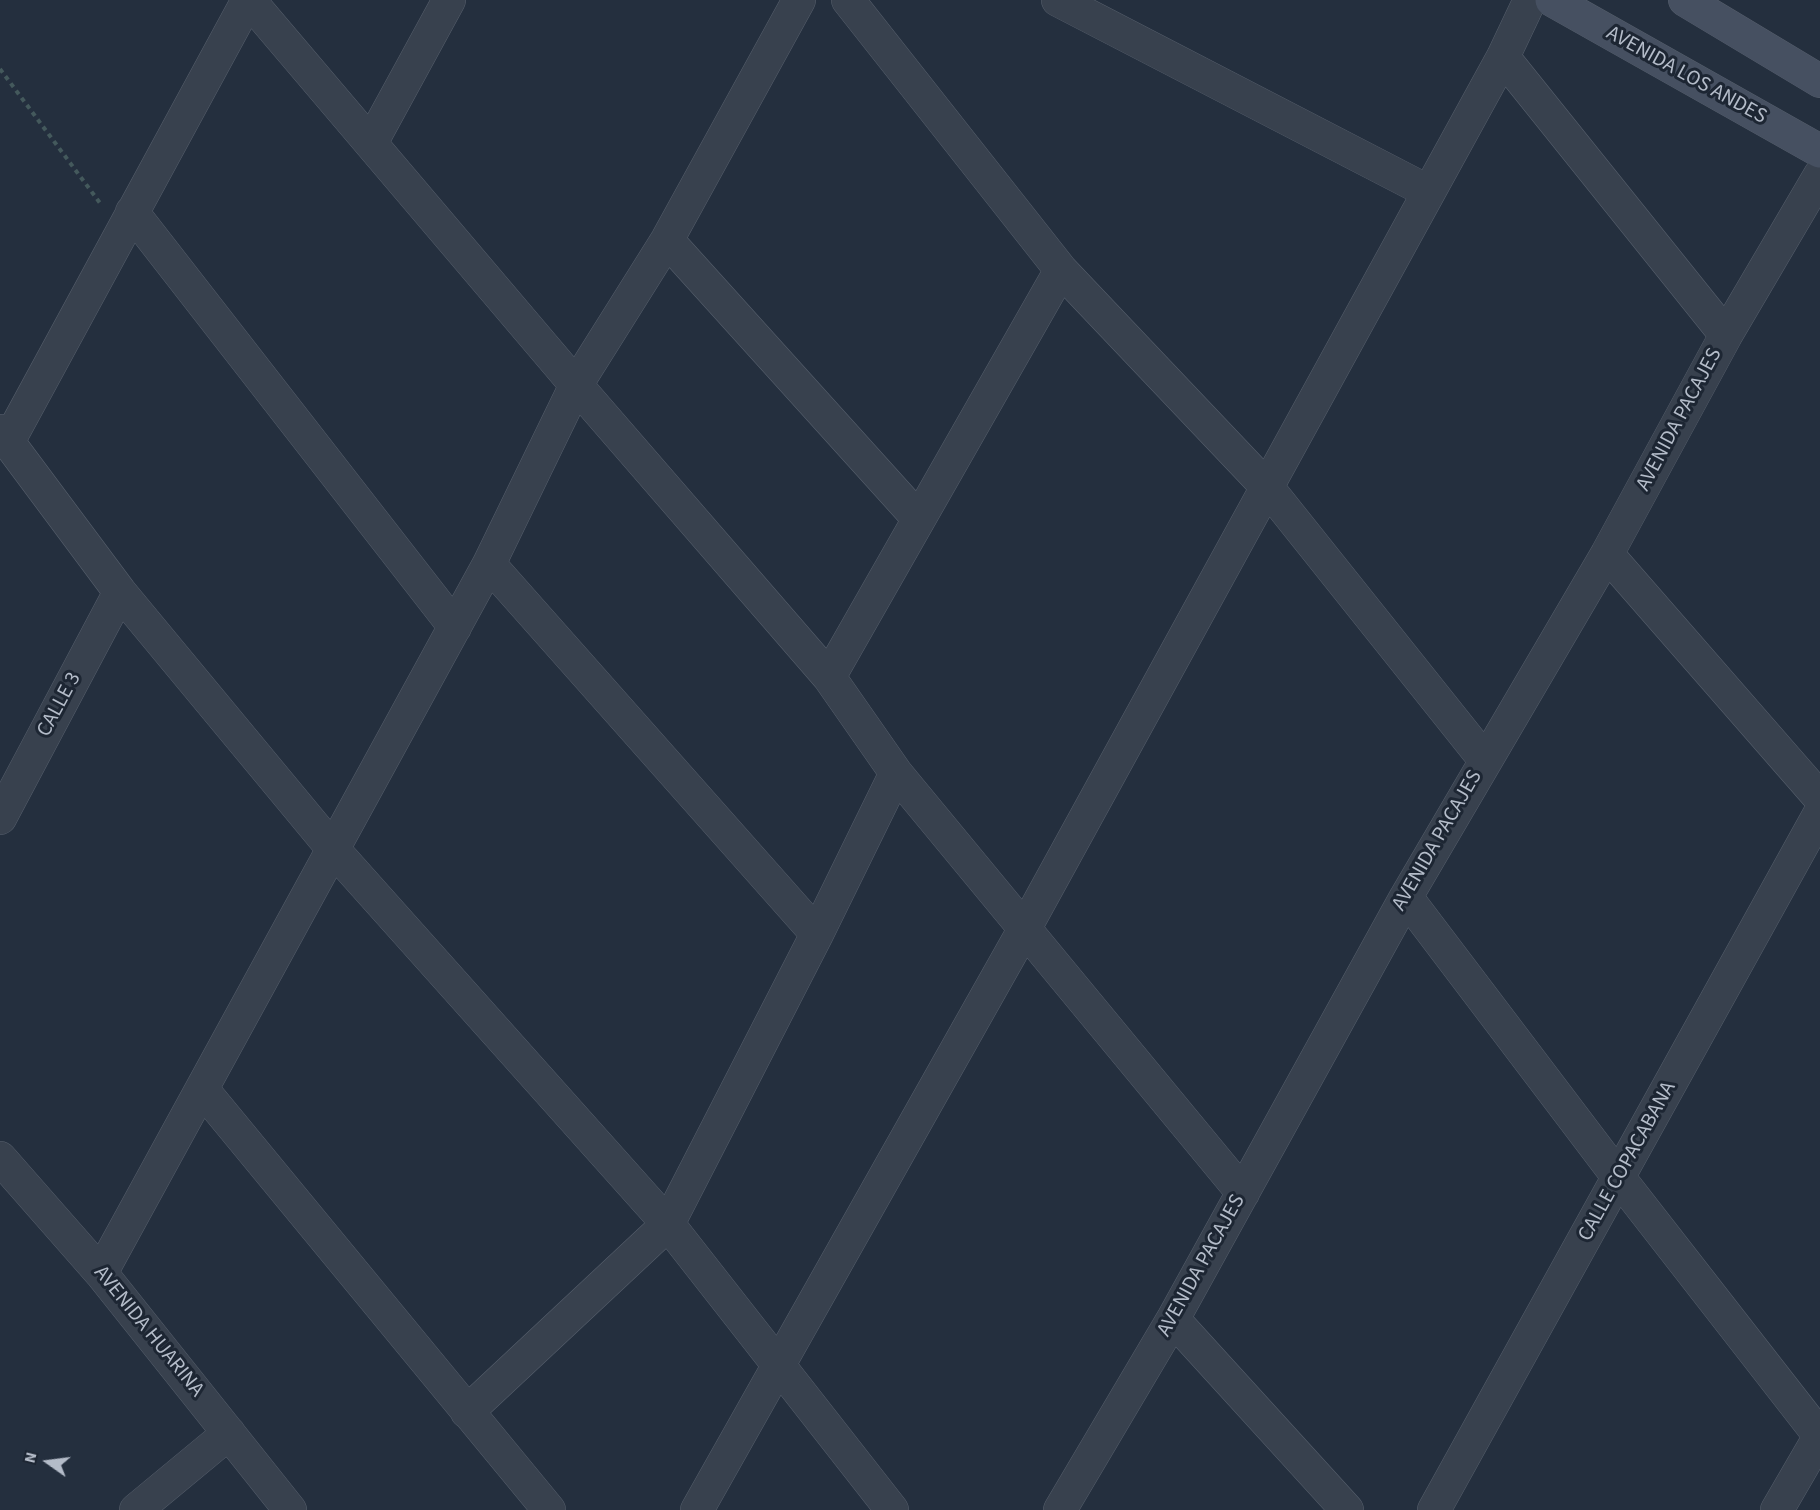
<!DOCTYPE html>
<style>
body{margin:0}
#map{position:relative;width:1820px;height:1510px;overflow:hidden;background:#242f3e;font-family:"Source Sans 3",sans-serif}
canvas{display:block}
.north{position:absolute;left:18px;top:1432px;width:60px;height:60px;-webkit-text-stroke:4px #1d2633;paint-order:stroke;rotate:284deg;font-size:16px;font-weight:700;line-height:24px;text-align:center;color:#b4bcc9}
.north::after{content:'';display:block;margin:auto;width:21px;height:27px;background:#b4bcc9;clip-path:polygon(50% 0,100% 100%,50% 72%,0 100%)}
</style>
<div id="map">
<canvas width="1820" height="1510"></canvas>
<div class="north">N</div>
</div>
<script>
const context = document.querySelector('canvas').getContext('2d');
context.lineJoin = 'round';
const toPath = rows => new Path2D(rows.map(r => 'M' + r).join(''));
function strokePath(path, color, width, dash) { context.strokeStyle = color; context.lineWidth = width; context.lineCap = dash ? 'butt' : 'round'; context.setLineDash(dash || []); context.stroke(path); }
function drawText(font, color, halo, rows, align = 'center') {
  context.font = font + ' "Source Sans 3",sans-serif'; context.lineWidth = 6; context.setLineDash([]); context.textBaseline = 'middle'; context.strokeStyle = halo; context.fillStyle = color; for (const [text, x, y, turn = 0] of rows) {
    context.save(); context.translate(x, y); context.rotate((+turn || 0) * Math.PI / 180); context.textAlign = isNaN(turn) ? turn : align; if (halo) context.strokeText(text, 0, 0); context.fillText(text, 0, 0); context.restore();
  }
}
const street = toPath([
 [249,0,576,385,829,677,896,773,1243,1193],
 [848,0,1061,270,1267,487,1485,760],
 [1058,0,1429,192],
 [1503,57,1726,335],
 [371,143,449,0],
 [132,212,455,627],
 [667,240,918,518],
 [0,431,120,592,333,849,668,1224,892,1510],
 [8,442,248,0],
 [1607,554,1820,798],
 [489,564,817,934],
 [829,677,1061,270],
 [0,818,120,592],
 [1406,897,1619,1178,1820,1436],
 [202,1089,549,1510],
 [0,1158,101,1273,290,1510],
 [101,1273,489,564,576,385,667,240,799,0],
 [1173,1319,1347,1510],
 [467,1412,668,1224,817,934,896,773],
 [136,1510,229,1433],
 [697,1510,1025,928,1503,57,1530,0],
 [1060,1510,1173,1319,1406,897,1607,554,1726,335,1820,175],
 [1434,1510,1820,813],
 [1777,1510,1820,1436]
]);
const secondary = toPath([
 [1552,0,1820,151],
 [1685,0,1820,81]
]);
strokePath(street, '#565f6c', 34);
strokePath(secondary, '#565f6c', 34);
strokePath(toPath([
 [0,69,100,203]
]), '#44595c', 4, [4.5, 4.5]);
strokePath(street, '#38414e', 33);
strokePath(secondary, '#465061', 33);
drawText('21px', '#b4bcc9', '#1d2633', [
 ["AVENIDA LOS ANDES",1686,76,29],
 ["AVENIDA PACAJES",1680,420,-62],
 ["CALLE 3",60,705,-62],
 ["AVENIDA PACAJES",1438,841,-60],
 ["CALLE COPACABANA",1628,1162,-61],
 ["AVENIDA PACAJES",1202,1266,-61],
 ["AVENIDA HUARINA",148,1332,51]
]);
</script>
